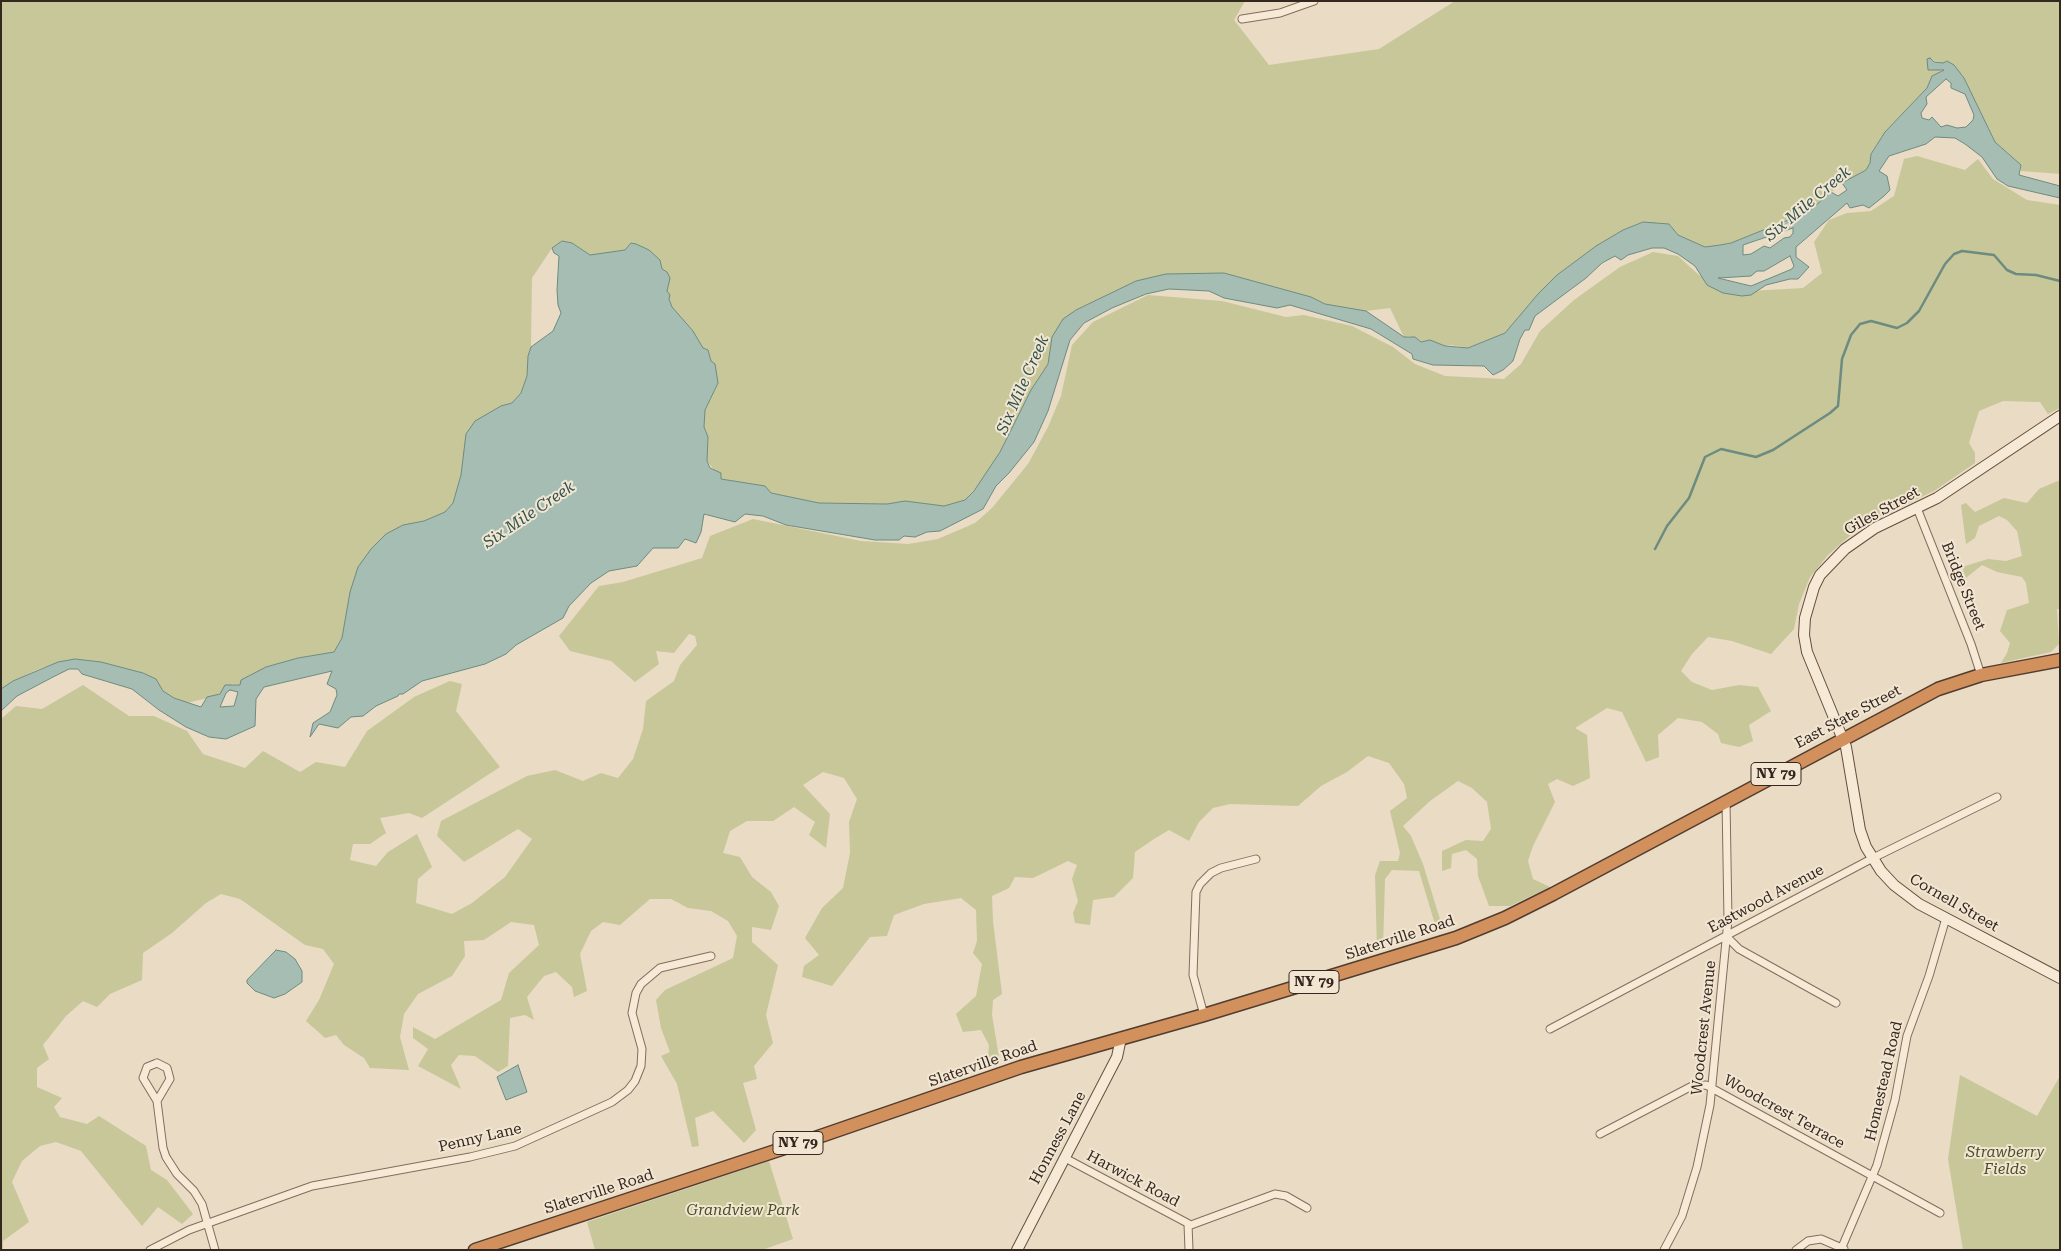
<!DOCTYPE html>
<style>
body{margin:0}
#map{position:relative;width:2061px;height:1251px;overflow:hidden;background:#eadbc4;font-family:"Roboto Serif",serif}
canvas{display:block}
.frame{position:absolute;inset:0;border:2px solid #34271f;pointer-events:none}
</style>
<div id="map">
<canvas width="2061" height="1251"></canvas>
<div class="frame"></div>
</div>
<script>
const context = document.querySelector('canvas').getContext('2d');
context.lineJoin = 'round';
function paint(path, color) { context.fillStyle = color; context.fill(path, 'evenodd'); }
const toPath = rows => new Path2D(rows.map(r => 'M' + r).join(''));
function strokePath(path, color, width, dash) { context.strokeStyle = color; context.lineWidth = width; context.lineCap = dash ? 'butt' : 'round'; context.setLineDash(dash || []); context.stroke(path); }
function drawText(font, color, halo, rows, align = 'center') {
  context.font = font + ' "Roboto Serif",serif'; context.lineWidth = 4; context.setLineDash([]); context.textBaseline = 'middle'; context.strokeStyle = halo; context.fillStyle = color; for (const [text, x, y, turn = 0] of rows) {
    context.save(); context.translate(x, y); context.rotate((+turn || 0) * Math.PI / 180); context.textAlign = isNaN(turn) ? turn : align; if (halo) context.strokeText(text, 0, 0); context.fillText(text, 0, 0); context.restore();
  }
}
paint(toPath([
 [1,1,1245,1,1234,20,1269,65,1379,49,1455,1,2060,1,2060,174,2021,171,2021,165,1995,142,1964,78,1954,65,1947,61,1943,63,1927,59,1941,69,1939,73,1932,76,1927,88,1885,132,1871,153,1870,163,1866,170,1842,183,1808,212,1731,243,1705,247,1678,235,1669,224,1642,222,1623,230,1596,246,1557,275,1538,294,1505,333,1468,348,1451,345,1445,346,1430,340,1421,342,1410,336,1404,337,1390,308,1366,311,1325,304,1311,297,1224,273,1136,281,1076,310,1048,364,1031,390,1000,452,982,481,965,500,944,506,905,501,887,504,819,503,771,493,765,486,721,479,707,461,708,437,704,427,705,410,718,383,708,350,703,348,693,331,672,308,667,291,667,272,662,269,660,260,649,250,631,243,625,250,590,255,572,243,562,241,552,248,532,278,531,347,528,356,527,376,521,393,512,403,501,406,467,434,461,475,453,503,445,512,424,521,403,525,386,534,350,592,342,638,334,652,298,658,266,667,240,685,233,684,216,696,187,703,174,698,163,691,156,679,143,673,101,662,75,659,58,662,34,671,1,689],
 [1917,156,1965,170,1978,159,1993,179,2027,200,2060,205,2060,408,2048,414,2040,402,2003,401,1979,411,1969,443,1975,453,1975,463,1934,491,1863,524,1828,555,1810,577,1799,604,1794,629,1771,654,1732,641,1708,637,1692,654,1681,671,1692,682,1712,690,1739,685,1758,687,1771,711,1749,725,1753,741,1739,747,1721,743,1718,734,1702,722,1678,718,1658,735,1659,757,1646,762,1622,712,1607,708,1575,728,1587,735,1590,778,1573,786,1557,779,1548,784,1555,802,1533,846,1528,861,1533,879,1550,887,1510,906,1489,906,1478,876,1477,859,1466,850,1452,854,1451,868,1442,871,1442,851,1466,840,1483,841,1491,829,1487,802,1472,788,1458,781,1430,801,1403,826,1411,836,1423,864,1443,929,1437,931,1419,871,1392,870,1385,879,1383,949,1377,949,1375,875,1380,861,1398,861,1400,853,1390,811,1407,798,1404,784,1389,763,1368,756,1347,772,1321,786,1298,806,1230,804,1213,808,1199,822,1189,841,1169,830,1154,839,1135,852,1133,878,1114,897,1093,900,1090,925,1075,923,1073,913,1078,901,1072,879,1077,865,1068,861,1033,878,1015,877,1009,888,992,896,993,921,1002,994,993,1000,992,1015,1000,1063,987,1067,989,1045,981,1030,963,1032,956,1014,976,996,982,964,973,953,977,941,976,910,961,898,924,904,894,915,887,936,870,937,832,986,802,977,804,966,819,955,805,938,822,908,843,888,850,853,849,822,857,799,844,778,823,772,803,785,830,814,826,848,809,835,815,822,794,807,773,821,747,821,730,831,723,853,740,857,752,877,771,892,779,906,771,930,752,927,752,942,778,965,766,1015,773,1043,754,1066,757,1079,743,1083,756,1130,744,1143,713,1111,695,1118,699,1146,692,1147,677,1084,661,1056,670,1052,661,1028,656,1000,665,990,733,958,737,936,728,921,711,911,688,908,671,899,650,899,620,925,603,922,591,931,580,954,587,991,574,997,572,987,556,972,544,976,527,997,534,1020,525,1015,510,1018,508,1066,498,1072,475,1056,459,1055,451,1065,461,1089,418,1066,428,1049,413,1038,413,1027,435,1039,501,1000,509,973,539,945,534,925,511,922,484,940,464,941,465,956,452,976,418,994,404,1014,400,1037,409,1070,370,1068,364,1058,344,1045,336,1035,325,1038,306,1021,319,1000,334,964,323,949,305,945,240,899,221,894,206,903,172,933,143,953,142,980,110,994,97,1007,83,1001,66,1016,43,1045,49,1059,37,1068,37,1087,62,1098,54,1107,60,1117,87,1124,99,1116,146,1146,151,1170,167,1180,193,1214,182,1224,158,1207,142,1226,81,1151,56,1142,40,1146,22,1161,12,1182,29,1222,3,1241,3,1250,1,1250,1,719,16,706,42,709,83,685,129,716,154,716,187,731,203,754,245,768,263,751,300,772,316,762,345,767,367,731,414,697,450,681,462,684,456,711,500,767,422,818,409,813,380,818,386,833,370,844,353,844,350,860,376,866,388,852,417,834,432,867,418,879,416,903,452,914,472,903,505,877,532,839,518,829,464,862,437,836,441,821,527,776,555,770,583,781,601,773,618,778,633,759,643,729,646,701,674,681,680,665,697,645,695,636,689,634,674,653,656,651,659,664,635,682,611,661,570,651,559,636,599,586,623,582,702,558,710,536,753,519,861,541,908,544,938,539,975,523,992,508,1028,464,1048,427,1061,396,1072,345,1093,322,1148,295,1222,301,1286,317,1304,315,1352,326,1393,347,1415,364,1445,376,1504,379,1521,364,1540,331,1574,300,1620,267,1653,252,1678,256,1699,275,1732,292,1803,288,1822,273,1814,242,1829,220,1847,213,1871,211,1894,196,1904,159],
 [2060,480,2060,609,2057,609,2059,644,2051,652,2001,663,2007,653,2010,643,2000,631,2007,610,2029,603,2026,583,2022,577,1997,572,1982,565,1966,578,1962,567,1988,559,2006,561,2022,556,2017,531,2007,520,1999,516,1979,526,1975,538,1966,544,1961,505,1966,503,1975,512,2004,498,2027,503,2039,489],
 [1960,1075,2037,1116,2060,1076,2060,1250,1963,1250,1948,1159],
 [769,1161,793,1239,762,1250,595,1250,587,1222]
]), '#c7c799');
const water = toPath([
 [1930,58,1934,62,1943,63,1947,61,1954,65,1964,78,1995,142,2021,165,2019,175,2060,186,2060,198,2008,186,1997,179,1982,157,1965,144,1955,138,1935,137,1926,144,1889,156,1879,171,1887,176,1890,190,1884,196,1869,208,1863,205,1850,208,1847,203,1796,247,1796,257,1809,267,1798,279,1790,279,1766,285,1751,295,1742,296,1723,293,1707,285,1695,266,1678,254,1664,248,1652,248,1628,255,1621,260,1615,256,1602,263,1586,278,1535,316,1529,330,1525,330,1520,339,1513,361,1503,370,1493,375,1484,366,1433,365,1413,359,1412,354,1371,329,1290,305,1277,308,1256,304,1224,298,1209,291,1169,289,1146,294,1112,308,1084,323,1070,340,1048,411,1034,442,1009,473,996,486,983,509,940,531,927,532,915,537,904,536,899,540,875,540,786,525,763,516,745,514,735,522,704,514,701,532,696,543,685,539,678,548,653,548,637,566,609,571,591,583,569,606,563,618,516,645,506,654,485,664,422,681,403,694,399,694,398,696,376,706,363,716,351,717,338,728,319,724,310,737,313,723,330,712,337,695,336,689,327,684,332,671,264,687,256,699,255,726,226,739,209,737,186,727,159,710,132,689,82,674,78,669,69,669,53,677,17,696,1,711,1,689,13,681,58,662,75,659,101,662,143,673,156,679,163,691,174,698,201,707,207,697,220,694,225,685,240,685,241,680,266,667,298,658,334,652,342,638,350,592,358,567,371,549,386,534,403,525,424,521,445,512,453,503,461,475,466,434,475,421,501,406,512,403,521,393,527,376,528,356,531,347,553,331,561,313,558,305,557,290,559,256,554,253,552,248,562,241,572,243,590,255,625,250,631,243,636,244,649,250,660,260,662,269,667,272,670,278,667,291,670,295,669,299,672,307,693,331,703,348,708,350,711,361,715,364,718,383,705,410,704,427,708,437,707,461,710,468,721,473,721,479,765,486,771,493,819,503,887,504,905,501,944,506,965,500,974,491,1000,452,1031,390,1048,364,1052,337,1063,319,1076,310,1136,281,1166,274,1224,273,1311,297,1325,304,1366,311,1404,337,1415,337,1421,342,1430,340,1445,346,1468,348,1505,333,1538,294,1557,275,1596,246,1623,230,1643,222,1669,224,1678,235,1705,247,1720,245,1731,243,1808,212,1831,192,1838,196,1847,190,1842,183,1866,170,1870,163,1871,154,1885,132,1927,88,1932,76,1944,70,1928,70,1927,59,1930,58],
 [1946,79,1951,83,1951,88,1965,94,1974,115,1973,120,1966,127,1957,128,1947,125,1941,127,1932,117,1929,120,1922,118,1921,113,1927,104,1926,97,1946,79],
 [1793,228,1793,233,1790,237,1784,238,1770,248,1764,246,1751,254,1743,255,1743,245,1793,228],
 [1790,256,1794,266,1792,269,1751,286,1718,278,1751,276,1757,271,1764,271,1790,256],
 [230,690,238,692,234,706,220,707,226,693,230,690],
 [276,950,286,952,295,959,302,971,302,982,285,994,274,998,255,991,247,983,247,980,276,950],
 [518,1065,527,1092,506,1100,497,1077,518,1065]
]);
paint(water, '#a6bdb4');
strokePath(water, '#6d8b80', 1);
strokePath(toPath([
 [1655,549,1667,526,1689,498,1705,457,1721,449,1756,457,1773,450,1830,413,1838,406,1842,359,1851,335,1860,324,1871,321,1897,328,1907,323,1919,311,1945,264,1954,254,1962,251,1994,255,2007,270,2016,274,2036,275,2060,281]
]), '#6d8b80', 2.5);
const street = toPath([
 [1242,19,1280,13,1314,1],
 [1917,508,1971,644,1981,675],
 [1726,936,1739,949,1836,1003],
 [1204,1015,1193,975,1196,892,1200,884,1211,873,1221,868,1256,859],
 [1550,1029,1873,858,1997,797],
 [157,1063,167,1068,170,1079,157,1101,143,1078,147,1067,157,1063],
 [157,1101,163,1148,166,1157,177,1174,194,1191,202,1204,215,1250],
 [1600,1134,1692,1086,1706,1085,1940,1213],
 [1065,1158,1191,1225,1275,1194,1286,1196,1307,1208],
 [1188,1224,1189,1250],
 [1842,1247,1877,1165,1895,1100,1907,1036,1929,976,1946,918],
 [150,1250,189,1230,312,1186,470,1157,515,1146,612,1102,628,1090,635,1081,641,1066,642,1049,632,1013,636,993,641,984,660,968,711,956],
 [1664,1250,1682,1216,1697,1167,1710,1105,1728,920,1726,800],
 [1796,1250,1808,1241,1821,1239,1844,1249]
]);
const secondary = toPath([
 [2060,416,1937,498,1875,528,1845,549,1820,575,1814,587,1805,618,1804,635,1807,652,1846,747,1860,830,1866,847,1881,871,1894,885,1919,904,2060,978],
 [1017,1250,1117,1057,1121,1038]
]);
const highway = toPath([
 [475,1250,818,1137,1021,1067,1204,1015,1456,938,1505,918,1553,894,1938,689,1981,675,2060,660]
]);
strokePath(street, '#836d5c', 9);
strokePath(secondary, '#654e3f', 12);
strokePath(highway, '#513c30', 15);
strokePath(street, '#f6e9d6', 7);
strokePath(secondary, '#f6e9d6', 10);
strokePath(highway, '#d2915c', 12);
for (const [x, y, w] of [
 [1776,774,50],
 [1314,982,50],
 [798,1143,50]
]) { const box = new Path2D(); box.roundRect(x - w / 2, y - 11.5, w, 23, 4); context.fillStyle = '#f2e6d3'; context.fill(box); strokePath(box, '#34271f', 1); }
drawText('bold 14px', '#34271f', null, [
 ["NY 79",1776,774],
 ["NY 79",1314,982],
 ["NY 79",798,1143]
]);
drawText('15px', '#34271f', '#f2e6d3', [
 ["Giles Street",1882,511,-29],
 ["Bridge Street",1963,586,68],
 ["East State Street",1848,717,-28],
 ["Eastwood Avenue",1766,899,-28],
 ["Cornell Street",1954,903,30],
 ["Slaterville Road",1400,938,-18],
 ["Woodcrest Avenue",1704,1028,-84],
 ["Slaterville Road",983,1064,-19],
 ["Homestead Road",1884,1081,-77],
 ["Woodcrest Terrace",1784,1112,29],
 ["Penny Lane",480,1138,-13],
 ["Honness Lane",1058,1138,-62],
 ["Harwick Road",1133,1179,28],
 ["Slaterville Road",599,1192,-18]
]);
drawText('italic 15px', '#494f27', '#f2e6d3', [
 ["Strawberry",2005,1153],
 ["Fields",2005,1170],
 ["Grandview Park",743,1211]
]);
drawText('italic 16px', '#2f534d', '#f2e6d3', [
 ["Six Mile Creek",1808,204,-40],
 ["Six Mile Creek",1023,385,-66],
 ["Six Mile Creek",529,515,-34]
]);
</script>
